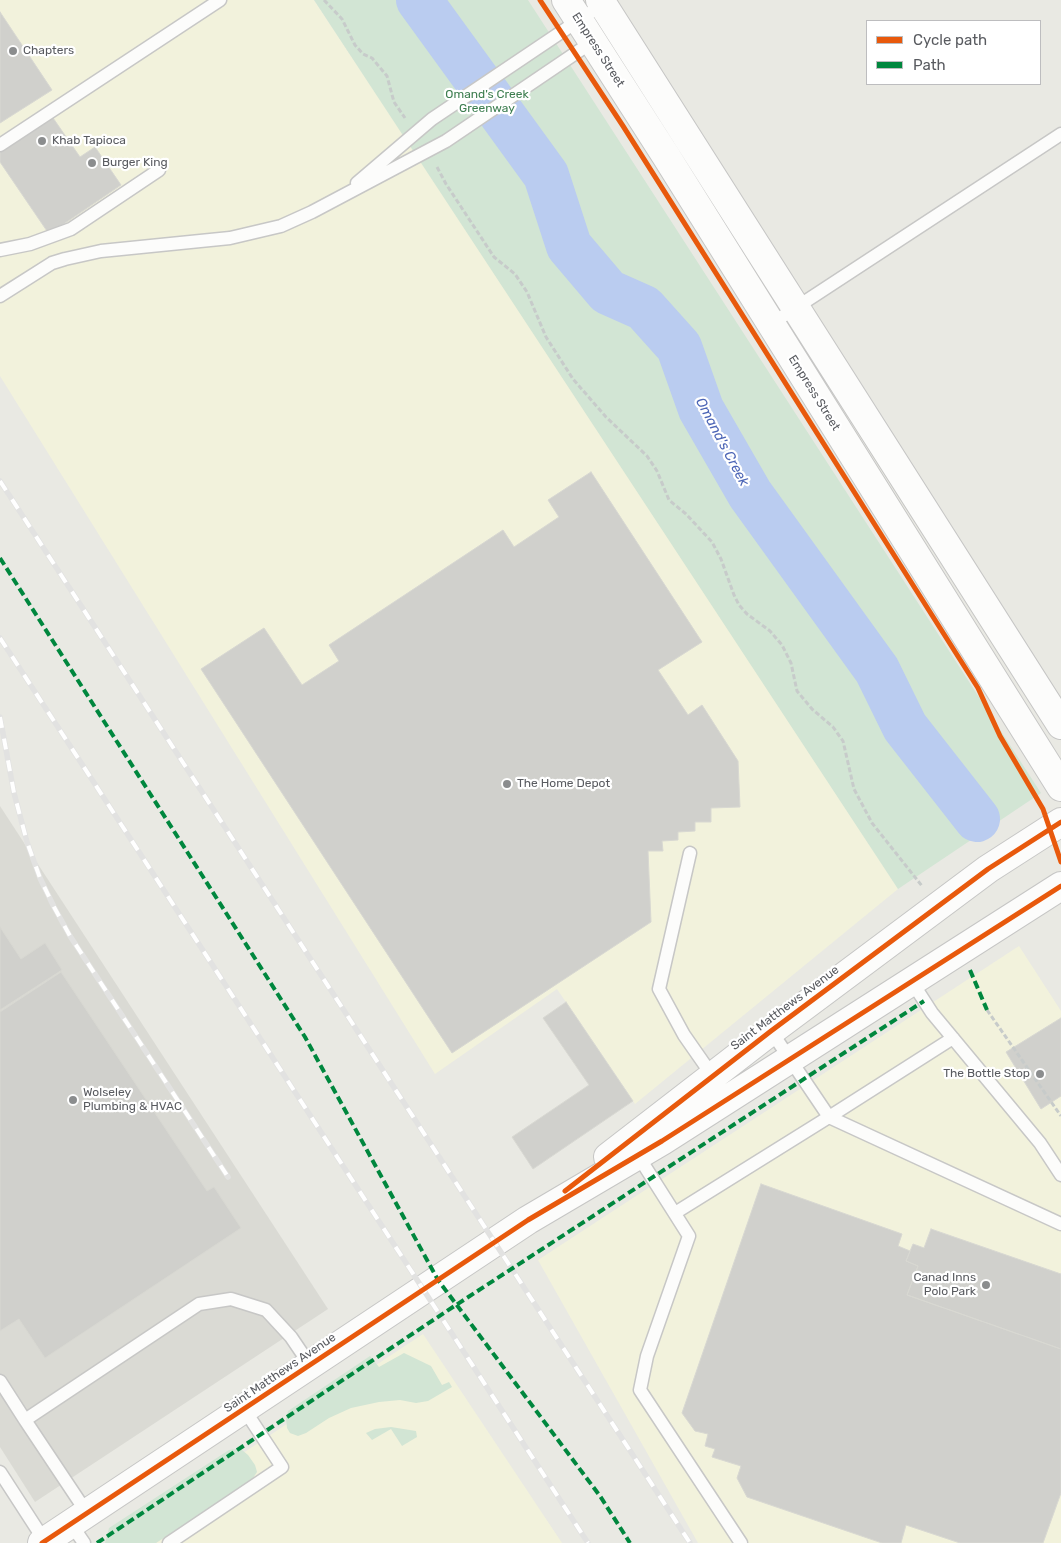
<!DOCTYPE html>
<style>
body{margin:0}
#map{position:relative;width:1061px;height:1543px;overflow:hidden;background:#e9e9e3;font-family:Rubik,sans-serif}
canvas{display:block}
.legend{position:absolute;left:866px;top:20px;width:175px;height:65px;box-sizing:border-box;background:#fff;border:1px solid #bdbdbf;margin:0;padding:6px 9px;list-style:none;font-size:15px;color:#595b60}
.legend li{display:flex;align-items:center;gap:10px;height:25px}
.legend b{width:25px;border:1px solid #bdbdbf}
</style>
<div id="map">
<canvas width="1061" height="1543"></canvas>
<ul class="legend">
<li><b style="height:6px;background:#e8590c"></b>Cycle path</li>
<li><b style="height:6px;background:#00873e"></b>Path</li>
</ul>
</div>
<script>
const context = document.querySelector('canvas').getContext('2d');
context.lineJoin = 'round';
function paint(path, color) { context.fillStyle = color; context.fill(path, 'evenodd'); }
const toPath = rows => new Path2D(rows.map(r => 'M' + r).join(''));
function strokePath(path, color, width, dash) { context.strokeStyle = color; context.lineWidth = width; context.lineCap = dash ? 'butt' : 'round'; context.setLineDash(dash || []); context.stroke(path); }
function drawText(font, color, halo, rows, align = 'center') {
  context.font = font + ' Rubik,sans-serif'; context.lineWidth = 4.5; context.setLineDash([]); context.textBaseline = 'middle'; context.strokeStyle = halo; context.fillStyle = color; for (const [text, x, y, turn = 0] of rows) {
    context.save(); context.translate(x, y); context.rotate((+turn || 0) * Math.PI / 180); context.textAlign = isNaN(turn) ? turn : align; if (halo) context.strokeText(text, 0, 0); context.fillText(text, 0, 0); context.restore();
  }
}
paint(toPath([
 [0,0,314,0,795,726,898,889,635,1104,557,989,435,1074,0,376],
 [1019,946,1061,1011,1061,1543,698,1543,538,1260],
 [423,1334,562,1543,107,1543]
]), '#f2f2dc');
paint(toPath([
 [0,806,328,1309,35,1502,0,1447]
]), '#dadad4');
paint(toPath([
 [314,0,528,0,1041,793,898,889],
 [404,1353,431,1366,442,1385,449,1382,452,1387,428,1401,416,1403,400,1400,379,1402,351,1408,329,1418,306,1433,298,1436,290,1433,287,1428,286,1418,288,1411,370,1356,379,1367],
 [391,1427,416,1431,417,1437,402,1446,391,1429,372,1440,366,1433,375,1429],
 [236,1449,242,1450,248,1455,255,1465,257,1472,251,1481,156,1543,105,1543,109,1528,229,1450]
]), '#d2e5d4');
strokePath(toPath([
 [419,0,546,175,569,246,608,292,644,308,679,347,701,409,750,494,877,670,905,727,977,819]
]), '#baccf0', 46);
const building = toPath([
 [0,12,52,90,0,123,0,12],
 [51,115,80,157,95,147,121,185,49,234,0,162,0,150,51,115],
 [591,472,702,642,658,670,688,715,702,705,738,761,740,807,711,808,711,822,695,822,695,831,678,832,678,840,662,841,663,851,648,851,651,922,452,1053,201,669,264,628,302,685,339,661,329,645,503,530,514,547,559,517,548,500,591,472],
 [0,927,21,959,45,943,62,970,0,1010,0,927],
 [61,972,207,1191,214,1187,241,1228,45,1358,19,1319,0,1331,0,1012,61,972],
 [566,1002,633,1101,533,1169,512,1137,589,1085,543,1018,566,1002],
 [1061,1018,1061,1096,1041,1109,1006,1052,1061,1018],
 [761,1184,902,1234,898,1246,910,1251,906,1261,918,1266,907,1295,1061,1349,1061,1493,1043,1543,960,1543,906,1525,901,1543,882,1543,747,1497,737,1478,741,1466,712,1457,715,1449,705,1446,708,1434,695,1431,682,1413,761,1184],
 [931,1229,1061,1274,1061,1349,907,1295,918,1266,906,1261,913,1244,924,1248,931,1229]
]);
paint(building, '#d0d0cc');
strokePath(building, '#d8d8d2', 1);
const lane = toPath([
 [0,145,220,0],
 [357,183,432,119,603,4],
 [0,250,30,244,71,229,159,170],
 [0,296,52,263,65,259,101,251,230,238,281,226,312,212,446,141,595,40],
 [771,324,1061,134],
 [690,853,659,989,684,1035,714,1078],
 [912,982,932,1013,1040,1143,1061,1175],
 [829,1117,1061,1224],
 [829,1117,953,1038],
 [637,1154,689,1236,647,1356,640,1390,741,1543],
 [675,1213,829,1117,771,1031],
 [0,1381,25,1420],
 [0,1472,46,1543],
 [87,1513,25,1420,199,1304,231,1299,266,1310,291,1337,310,1365],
 [71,1524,84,1543],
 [169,1543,282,1467,244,1409]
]);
const secondary = toPath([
 [566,0,666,156,1061,787],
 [600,0,1061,725],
 [608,1157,771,1031,988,869,1061,822],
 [42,1543,528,1220,662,1141,1061,886]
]);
strokePath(lane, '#c7c7c6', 15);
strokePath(secondary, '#c6c6c5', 30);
strokePath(toPath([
 [324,0,342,19,355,45,363,54,372,58,387,76,394,102,405,118],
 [437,167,446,184,494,257,515,274,527,292,546,337,573,379,606,417,647,456,657,471,669,500,686,514,712,542,721,559,734,595,739,605,747,614,770,631,782,645,791,663,797,691,812,709,833,727,843,741,854,789,872,823,922,886],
 [987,1010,1061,1116]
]), '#c7cbca', 3, [5, 2.5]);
strokePath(lane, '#fcfcfb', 12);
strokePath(secondary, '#fcfcfb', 28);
const rail = toPath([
 [0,481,690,1543],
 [0,638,588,1543],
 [0,717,14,793,27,842,40,878,54,907,70,936,228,1177]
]);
strokePath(rail, '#e2e2e1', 5.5);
strokePath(rail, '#fff', 4, [11]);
strokePath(toPath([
 [0,558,305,1037,438,1280,600,1496,630,1543],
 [970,970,987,1010],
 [97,1543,456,1305,924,1001]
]), '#00873e', 4, [8, 4]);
strokePath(toPath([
 [540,0,623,126,978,688,1000,736,1043,809,1061,862],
 [565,1191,771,1031,988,869,1061,822],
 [42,1543,528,1220,662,1141,1061,886]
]), '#e8590c', 5);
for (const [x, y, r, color] of [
 [13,51,5,"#8b8d8e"],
 [42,141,5,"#8b8d8e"],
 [92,163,5,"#8b8d8e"],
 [507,784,5,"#8b8d8e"],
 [1040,1074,5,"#8b8d8e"],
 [73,1100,5,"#8b8d8e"],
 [986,1285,5,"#8b8d8e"]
]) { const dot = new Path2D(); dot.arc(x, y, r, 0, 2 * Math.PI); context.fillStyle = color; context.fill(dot); strokePath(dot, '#fff', 2); }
drawText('12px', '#595b60', '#fff', [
 ["Empress Street",598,50,57],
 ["Empress Street",814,393,58],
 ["Saint Matthews Avenue",785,1008,-37],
 ["Saint Matthews Avenue",280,1373,-34]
]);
drawText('12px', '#595b60', '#fff', [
 ["Chapters",23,51],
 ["Khab Tapioca",52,141],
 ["Burger King",102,163],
 ["The Home Depot",517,784],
 ["The Bottle Stop",1030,1074,"right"],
 ["Wolseley",83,1093],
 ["Plumbing & HVAC",83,1107],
 ["Canad Inns",976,1278,"right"],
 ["Polo Park",976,1292,"right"]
], 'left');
drawText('12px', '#3c7d4f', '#fff', [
 ["Omand's Creek",487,95],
 ["Greenway",487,109]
]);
drawText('italic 14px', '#4c65b6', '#fff', [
 ["Omand's Creek",722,442,62]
]);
</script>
